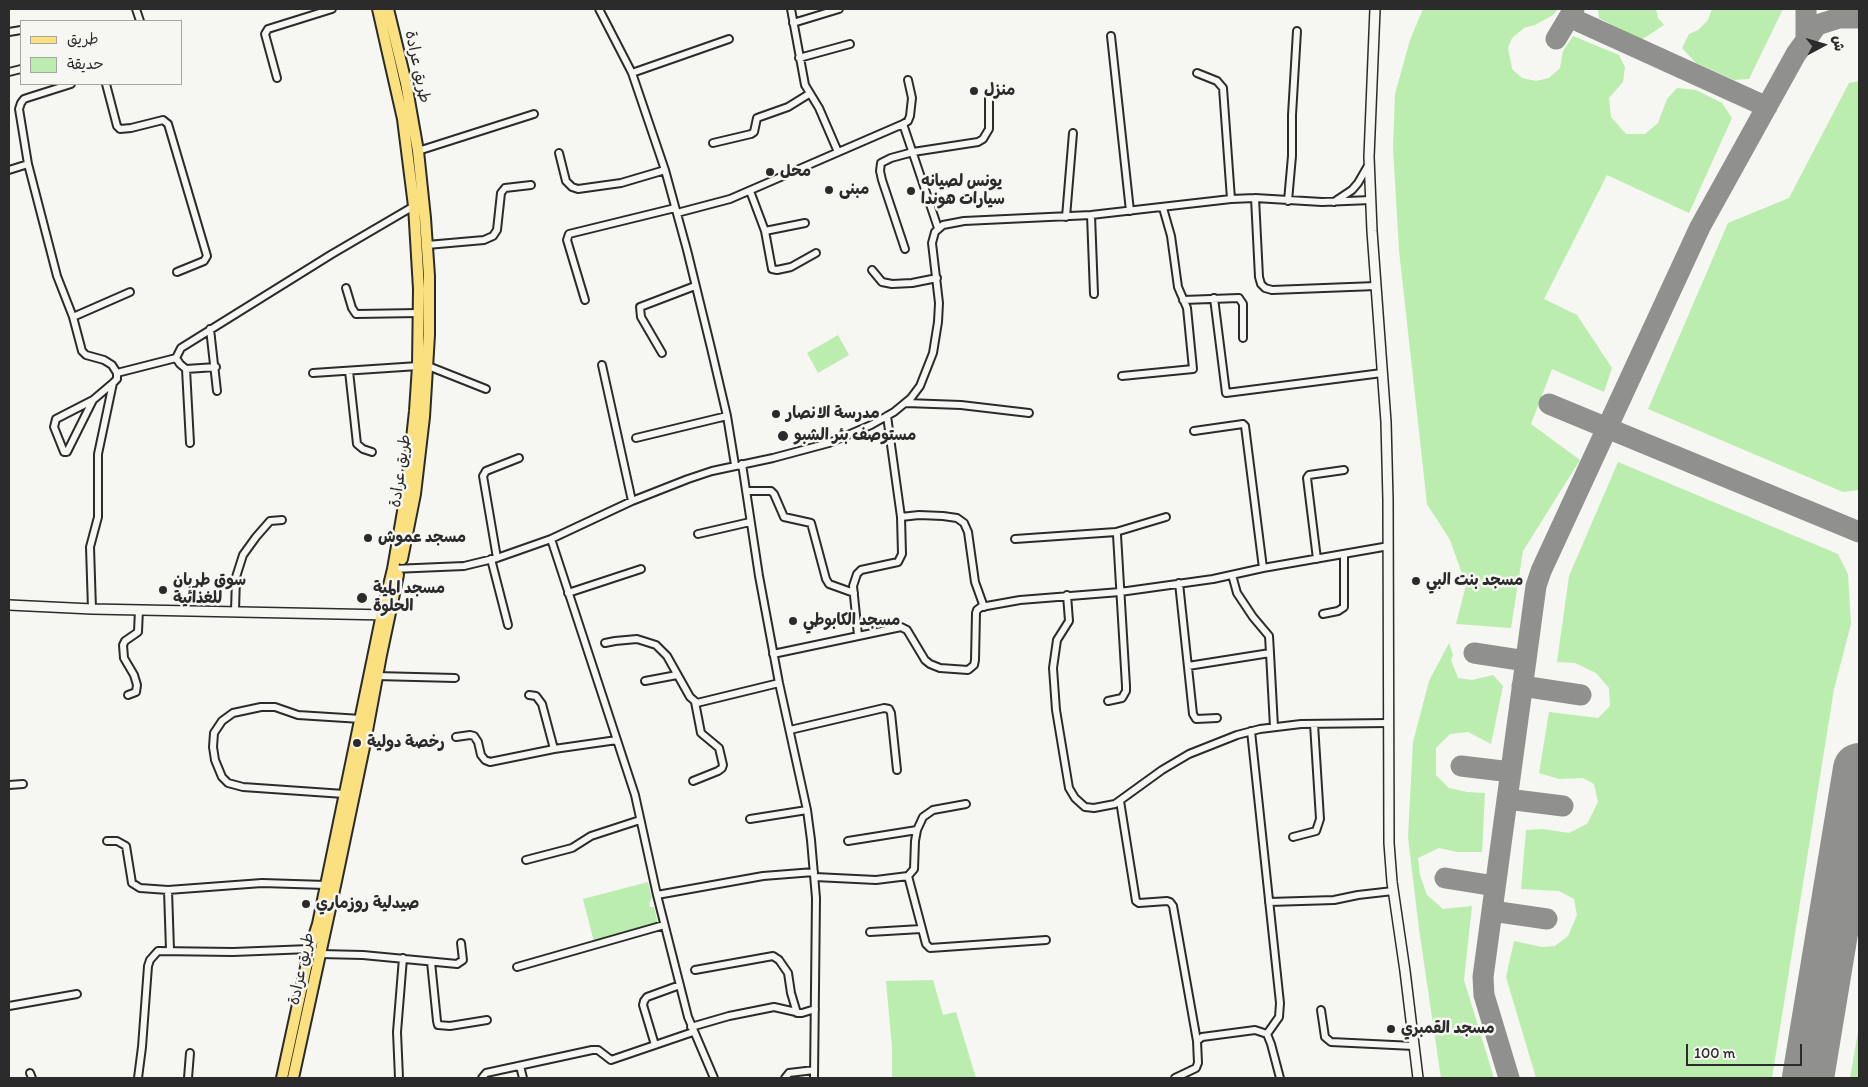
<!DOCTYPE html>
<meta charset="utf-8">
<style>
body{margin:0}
#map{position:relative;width:1868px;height:1087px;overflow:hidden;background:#f6f6f2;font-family:Itim,"Playpen Sans Arabic",sans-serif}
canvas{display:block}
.frame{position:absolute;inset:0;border:10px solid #2b2b2b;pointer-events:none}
.legend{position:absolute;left:20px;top:20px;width:162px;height:65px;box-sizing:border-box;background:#f6f6f2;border:1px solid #a5a5a2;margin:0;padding:6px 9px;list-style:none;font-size:15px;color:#2b2b2b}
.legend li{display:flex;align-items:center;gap:10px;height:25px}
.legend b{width:25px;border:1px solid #a5a5a2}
.north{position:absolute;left:1798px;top:20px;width:50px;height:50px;-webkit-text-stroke:4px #f6f6f2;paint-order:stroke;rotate:84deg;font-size:14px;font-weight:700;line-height:20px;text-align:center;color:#2b2b2b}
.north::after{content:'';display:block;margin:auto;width:18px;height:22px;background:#2b2b2b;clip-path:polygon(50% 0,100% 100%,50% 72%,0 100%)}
.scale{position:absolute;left:1686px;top:1044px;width:116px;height:22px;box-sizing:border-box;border:2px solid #2b2b2b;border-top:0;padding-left:6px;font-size:15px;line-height:18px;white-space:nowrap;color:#2b2b2b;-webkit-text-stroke:4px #f6f6f2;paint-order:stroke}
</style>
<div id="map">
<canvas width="1868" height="1087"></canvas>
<div class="frame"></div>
<ul class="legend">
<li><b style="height:6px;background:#fbe080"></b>طريق</li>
<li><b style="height:14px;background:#bbedae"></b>حديقة</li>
</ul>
<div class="north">ش</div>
<div class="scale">100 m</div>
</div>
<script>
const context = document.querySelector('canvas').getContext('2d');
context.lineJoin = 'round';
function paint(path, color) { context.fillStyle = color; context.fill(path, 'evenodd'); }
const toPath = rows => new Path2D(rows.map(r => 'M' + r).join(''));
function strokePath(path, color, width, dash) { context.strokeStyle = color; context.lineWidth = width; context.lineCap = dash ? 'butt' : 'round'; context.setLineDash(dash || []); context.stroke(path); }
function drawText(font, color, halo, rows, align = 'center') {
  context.font = font + ' Itim,"Playpen Sans Arabic",sans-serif'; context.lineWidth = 5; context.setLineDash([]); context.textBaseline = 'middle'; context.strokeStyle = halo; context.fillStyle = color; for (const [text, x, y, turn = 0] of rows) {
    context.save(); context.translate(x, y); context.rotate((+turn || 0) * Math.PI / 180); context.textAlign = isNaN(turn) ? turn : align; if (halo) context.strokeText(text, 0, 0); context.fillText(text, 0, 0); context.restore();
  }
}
paint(toPath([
 [1423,9,1558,9,1553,15,1535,25,1524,28,1512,38,1508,48,1512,69,1522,78,1536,81,1549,78,1560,68,1563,51,1573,36,1619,55,1625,67,1623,82,1609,98,1611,117,1626,134,1645,134,1658,123,1667,99,1677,88,1696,90,1722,103,1732,118,1689,213,1607,175,1544,299,1577,315,1612,368,1604,392,1552,369,1531,424,1580,460,1523,551,1511,628,1456,624,1466,585,1450,540,1427,504,1399,250,1393,148,1395,94,1410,40],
 [1598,9,1656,9,1658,18,1664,25,1641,40,1599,18],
 [1712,9,1783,9,1749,79,1734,80,1696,63,1682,48,1689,34,1698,30,1708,20],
 [1859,81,1859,490,1843,492,1648,409,1728,223,1789,198,1849,83],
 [838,335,849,355,818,373,807,353],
 [1618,462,1838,554,1848,574,1851,624,1834,689,1772,1078,1536,1078,1506,977,1514,941,1542,947,1555,946,1568,936,1577,915,1574,899,1559,891,1521,889,1526,830,1543,829,1569,833,1587,824,1598,802,1594,784,1583,778,1559,779,1539,773,1549,712,1598,718,1610,706,1609,688,1596,673,1575,663,1557,662,1569,576],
 [1449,643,1453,655,1451,660,1458,678,1472,680,1493,675,1503,686,1491,744,1468,732,1450,734,1436,748,1436,775,1449,788,1467,792,1485,793,1482,852,1457,852,1439,848,1418,858,1420,875,1427,895,1443,909,1472,906,1464,980,1494,1078,1441,1078,1419,929,1408,837,1413,742,1429,681],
 [648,882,652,898,649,904,650,907,654,907,658,924,594,942,583,899],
 [933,980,943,1015,956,1012,976,1078,892,1078,892,1047,886,981],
 [1859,1026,1859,1078,1850,1078]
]), '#bbedae');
strokePath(toPath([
 [1569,17,1767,107],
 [1556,39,1574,9],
 [1806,40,1806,9],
 [1549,404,1859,532],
 [1474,653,1526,661],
 [1522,686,1581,695],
 [1461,766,1511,772],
 [1507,799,1563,806],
 [1445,878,1495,886],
 [1492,911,1547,919],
 [1509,1078,1484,995,1483,977,1536,586,1541,571,1700,227,1796,54,1817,25,1839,18,1859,18]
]), '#90908e', 21);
strokePath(toPath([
 [1808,1078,1859,769]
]), '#90908e', 52);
const street = toPath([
 [136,9,140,21],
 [599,9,632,73,665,170,687,250,711,348,727,416,735,465],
 [791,9,805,85,819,108,838,152],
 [793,23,839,9],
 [9,32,21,30],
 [1111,36,1130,211],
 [799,58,850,44],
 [9,72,21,69],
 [632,73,729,39],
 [1197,73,1217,81,1223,88,1231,199],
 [277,78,265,34,268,29,332,9],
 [106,84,117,126,120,129,131,128,163,120,168,124,207,256,204,261,177,272],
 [903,124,908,121,910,116,912,98,908,80],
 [713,143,751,134,754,132,757,118,788,107,809,94],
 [418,151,534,114],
 [559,153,566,181,572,187,578,189,621,183,665,170],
 [28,164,57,276,73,317,82,351,86,355,104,360,112,365,117,373],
 [9,170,28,164,19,109,21,103,24,99,30,97,71,84],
 [750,191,765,231,772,269,777,270,791,267,816,253],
 [1255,198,1259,277,1261,284,1265,288,1272,290,1376,286],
 [1288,201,1292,156,1292,115,1297,31],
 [1334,202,1352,190,1358,183,1369,164],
 [677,213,730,199,903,124,938,228],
 [1091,215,1094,294],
 [1066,217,1073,133],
 [765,231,805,223],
 [427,245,484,240,493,236,497,230,501,193,505,188,531,185],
 [905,249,882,180,880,171,881,163,891,158,913,152,978,142,983,139,989,129,989,97],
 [872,270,882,282,892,284,912,283,937,278],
 [346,288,352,308,356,314,419,313],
 [1214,298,1226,393,1382,373],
 [585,300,567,240,569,234,675,208],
 [1183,300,1239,298,1243,304,1243,338],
 [73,317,130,292],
 [210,329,217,391],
 [662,353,641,317,640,307,695,286],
 [176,358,180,364,186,369,216,367],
 [602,365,632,501],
 [428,366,486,389],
 [186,369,190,443],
 [349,371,357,444,363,449,372,452],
 [313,373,418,366],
 [1122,376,1193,369,1187,308,1178,287,1171,236,1163,208],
 [93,400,67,452,64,452,54,427,56,419,93,400,113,383,117,379,117,373,176,358,181,348,332,254,414,206],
 [906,403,961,405,1029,413],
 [1194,431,1243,424,1245,426,1263,568],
 [636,438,727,416],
 [742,464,759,576,779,683,807,810,811,840,816,898,814,1078],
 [746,491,771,491,774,494,784,517,811,523,826,579,829,584,854,593],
 [901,517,919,515,943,516,957,518,964,523,968,532,975,582,984,607],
 [1116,532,1166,517],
 [698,534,750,522],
 [551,539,635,795,657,895,688,1017,714,1078],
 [1015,539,1116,532,1117,535,1126,686,1126,691,1122,698,1108,701],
 [497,558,483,476,486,471,519,458],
 [491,559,508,625],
 [1317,559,1307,478,1309,475,1344,470],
 [393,569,464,566,497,558,551,539,632,501,688,479,712,471,773,458,829,443,871,425,894,412,911,398,920,386,933,353,938,322,939,303,932,243,935,232,943,225,964,221,1091,215,1231,199,1255,198,1322,202,1371,200],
 [1232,575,1237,593,1253,617,1269,636,1270,653],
 [1179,583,1193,714,1196,719,1217,718],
 [568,593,641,569],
 [1067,595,1069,621,1057,640,1053,668,1056,710,1069,788,1075,798,1085,807,1094,808,1115,804,1162,770,1189,754,1237,735,1260,729,1301,724,1389,723],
 [92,609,90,547,98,517,98,454,113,383],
 [235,611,236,577,243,555,256,537,270,521,282,520],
 [1323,614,1338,611,1344,607,1344,554],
 [858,635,853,586,857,574,861,570,898,562,902,554,901,517,887,416],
 [605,643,615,641,637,639,656,645,667,656,690,697,697,703,779,683],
 [773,654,901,627,907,630,925,660,930,664,940,668,968,670,974,665,975,660,976,613,977,610,981,607,1020,600,1120,592,1213,579,1263,568,1389,546],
 [1188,666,1270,653,1274,727],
 [376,676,455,678],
 [645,681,677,675],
 [128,695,136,692,137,685,134,675,124,658,123,645,125,641,138,632,139,609],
 [529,695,536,696,542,704,554,749,617,740],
 [790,730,884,708,889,709,891,713,897,770],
 [1251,731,1280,1003,1279,1017,1267,1034],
 [456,737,470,735,474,736,478,742,481,755,485,760,490,762,554,749],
 [693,781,718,771,722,768,723,765,719,748,701,733,695,702],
 [9,785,23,784],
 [344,794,243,787,228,783,222,777,215,760,213,747,214,733,222,721,233,713,261,707,275,707,298,715,361,719],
 [1120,801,1136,901,1139,903,1167,901,1170,902,1173,906,1197,1041],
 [750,819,807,810],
 [1293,837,1316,831,1320,819,1314,724],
 [107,841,117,841,126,846,132,883,140,888,168,890,262,883,326,885],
 [848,841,917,830],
 [526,860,572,848,591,836,640,820],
 [908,876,914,869,915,841,917,830,923,817,933,810,966,804],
 [815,877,876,880,908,876,926,944,930,948,1046,940],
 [168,890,170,950],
 [657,895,763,876,814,872],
 [1269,902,1334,900,1358,895,1393,891],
 [870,932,921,929],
 [320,954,363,955,457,964,463,960,461,943],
 [431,962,437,1021,438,1025,450,1026,487,1020],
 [517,967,664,925],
 [695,970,773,956,779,960,788,973,791,993,797,1013,802,1013,815,1009],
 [9,1006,77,994],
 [1321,1010,1325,1037,1331,1042,1414,1046],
 [691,1027,729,1016,774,1007,796,1012],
 [655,1045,643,1005,644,1001,647,997,680,985],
 [520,1066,523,1078],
 [30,1073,32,1078],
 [138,1078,142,1047,148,966,150,960,158,951,233,952,310,949],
 [188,1078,190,1053],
 [399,1078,397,1032,403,958],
 [482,1078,486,1073,592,1050,598,1050,611,1060,693,1032],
 [785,1078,789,1073,814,1070],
 [1175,1078,1196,1068,1198,1063,1197,1041,1202,1037,1255,1030,1267,1034,1271,1044,1280,1078]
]);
const secondary = toPath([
 [1375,9,1369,157,1372,231,1386,422,1388,500,1389,843,1392,882,1405,971,1418,1078],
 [9,605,92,609,388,615]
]);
const primary = toPath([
 [388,9,406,83,418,151,425,218,429,276,429,335,424,417,415,494,402,559],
 [282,1078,310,949,318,924,382,614,393,569,406,494,415,411,418,366,419,289,414,206,403,119,378,9],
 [293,1078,336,881,364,747,381,655,398,575]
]);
strokePath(street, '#2b2b2b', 10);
strokePath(secondary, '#2b2b2b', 12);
strokePath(primary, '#2b2b2b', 14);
strokePath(street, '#f6f6f2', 6);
strokePath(secondary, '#f6f6f2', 9);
strokePath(primary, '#fbe080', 10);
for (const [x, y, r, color] of [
 [974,91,5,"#2b2b2b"],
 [770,172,5,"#2b2b2b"],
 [829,190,5,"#2b2b2b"],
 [911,191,5,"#2b2b2b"],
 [776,414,5,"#2b2b2b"],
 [783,436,6,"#2b2b2b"],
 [368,538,5,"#2b2b2b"],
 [1416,581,5,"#2b2b2b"],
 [163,590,5,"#2b2b2b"],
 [362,598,6,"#2b2b2b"],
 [793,621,5,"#2b2b2b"],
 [357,743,5,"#2b2b2b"],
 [306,904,5,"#2b2b2b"],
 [1391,1029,5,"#2b2b2b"]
]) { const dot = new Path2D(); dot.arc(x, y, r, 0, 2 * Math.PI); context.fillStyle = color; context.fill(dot); strokePath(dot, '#f6f6f2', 2); }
drawText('16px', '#2b2b2b', '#f6f6f2', [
 ["طريق عرادة",417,67,78],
 ["طريق عرادة",401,471,-82],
 ["طريق عرادة",302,969,-78]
]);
drawText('bold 16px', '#2b2b2b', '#f6f6f2', [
 ["منزل",984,91],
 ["محل",780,172],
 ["يونس لصيانه",921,182],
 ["سيارات هوندا",921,200],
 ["مبنى",839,190],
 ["مدرسة الانصار",786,414],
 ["مستوصف بئر الشبو",794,436],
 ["مسجد عموش",378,538],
 ["سوق طربان",173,581],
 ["للغذائية",173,599],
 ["مسجد بنت البي",1426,581],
 ["مسجد المية",373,589],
 ["الحلوة",373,607],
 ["مسجد الكابوطي",803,621],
 ["رخصة دولية",367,743],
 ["صيدلية روزماري",316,904],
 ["مسجد القمبري",1401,1029]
], 'left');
</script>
